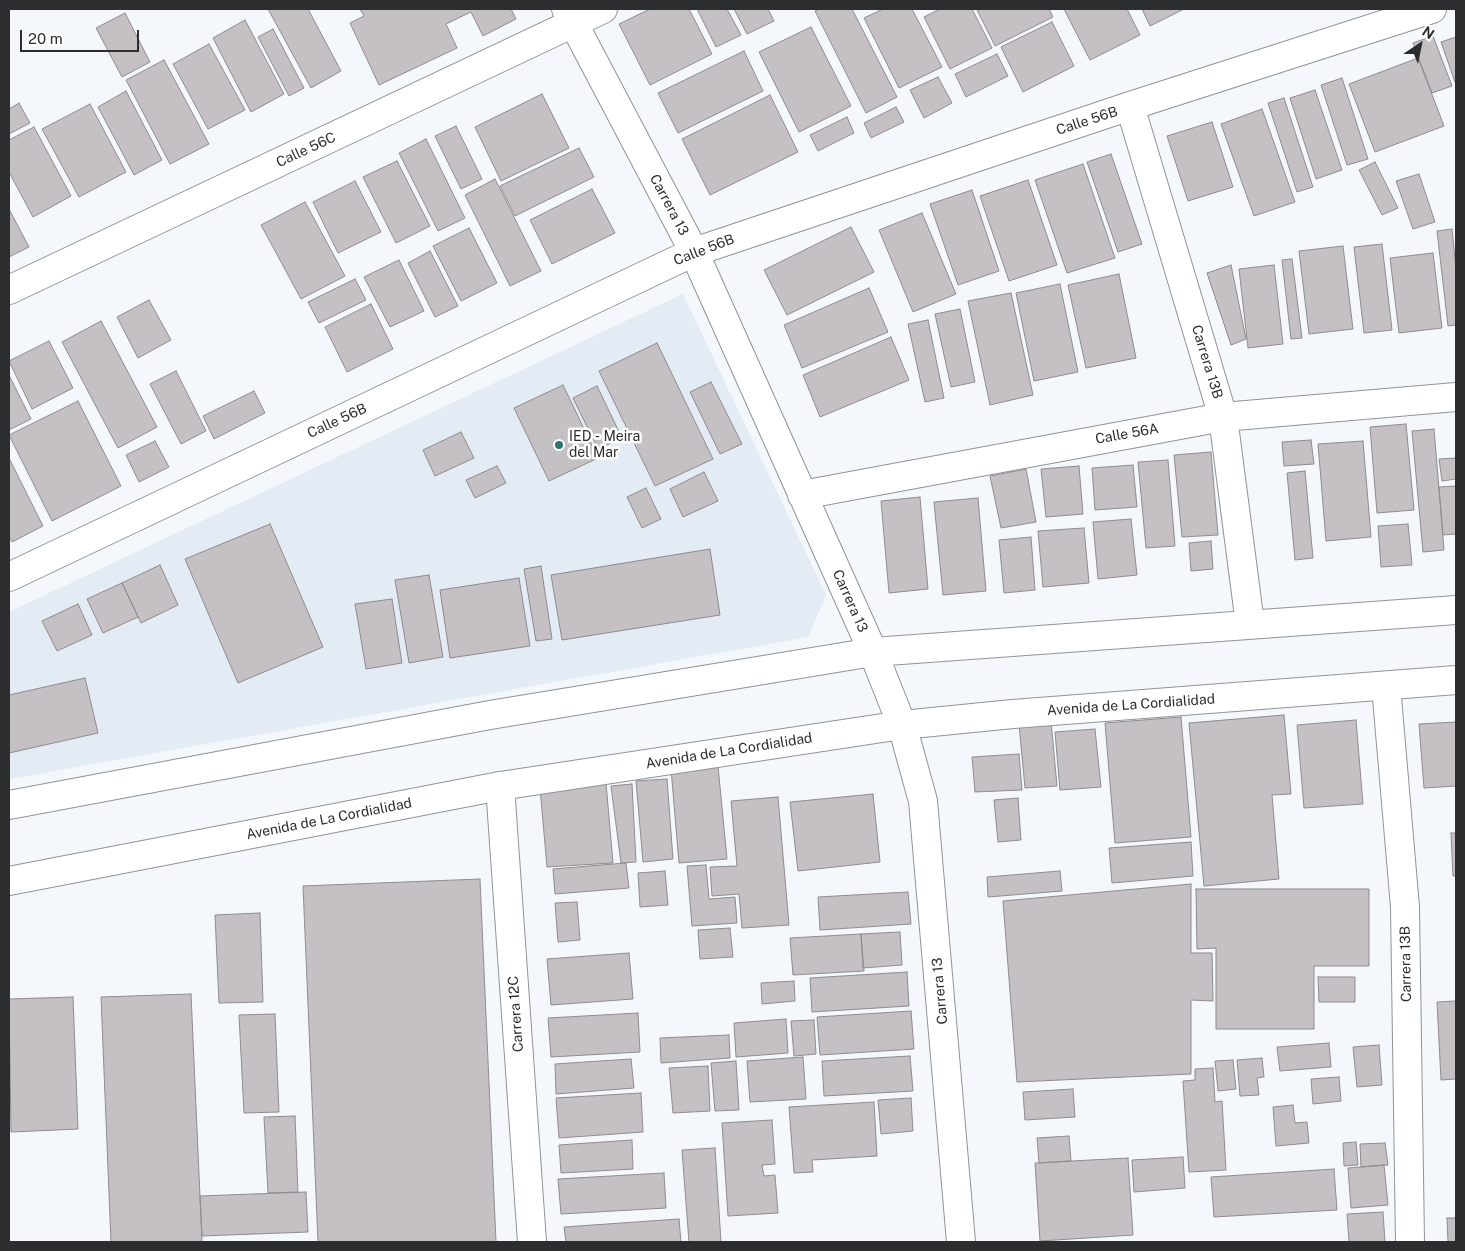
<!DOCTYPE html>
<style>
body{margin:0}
#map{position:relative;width:1465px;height:1251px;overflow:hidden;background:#f4f7fb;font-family:"Public Sans",sans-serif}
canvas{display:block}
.frame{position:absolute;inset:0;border:10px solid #2c2d2e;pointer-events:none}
.north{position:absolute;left:1395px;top:20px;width:50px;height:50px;-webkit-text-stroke:4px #fff;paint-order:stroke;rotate:34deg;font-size:14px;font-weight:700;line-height:20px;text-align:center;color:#2c2d2e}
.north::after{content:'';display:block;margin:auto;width:18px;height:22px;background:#2c2d2e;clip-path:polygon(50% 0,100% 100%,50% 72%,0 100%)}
.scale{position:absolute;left:20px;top:30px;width:119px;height:22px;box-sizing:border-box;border:2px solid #2c2d2e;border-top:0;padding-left:6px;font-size:15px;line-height:18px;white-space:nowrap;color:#2c2d2e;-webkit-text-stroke:4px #fff;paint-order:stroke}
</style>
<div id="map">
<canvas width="1465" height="1251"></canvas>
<div class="frame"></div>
<div class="north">N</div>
<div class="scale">20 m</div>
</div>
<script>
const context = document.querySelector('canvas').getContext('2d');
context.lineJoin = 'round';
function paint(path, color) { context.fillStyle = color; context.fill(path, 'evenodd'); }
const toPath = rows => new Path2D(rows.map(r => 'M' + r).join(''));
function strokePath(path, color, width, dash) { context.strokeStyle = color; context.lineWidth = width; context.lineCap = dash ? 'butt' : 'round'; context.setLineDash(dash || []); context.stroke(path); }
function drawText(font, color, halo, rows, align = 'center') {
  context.font = font + ' "Public Sans",sans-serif'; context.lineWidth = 5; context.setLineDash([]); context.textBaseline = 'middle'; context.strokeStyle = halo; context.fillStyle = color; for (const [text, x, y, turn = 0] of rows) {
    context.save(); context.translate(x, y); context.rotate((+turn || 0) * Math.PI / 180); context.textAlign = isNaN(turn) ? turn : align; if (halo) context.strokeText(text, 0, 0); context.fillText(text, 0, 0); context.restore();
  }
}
paint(toPath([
 [683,294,826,595,808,637,9,779,9,612]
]), '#e3ebf5');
const building = toPath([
 [268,9,308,9,341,71,311,88,268,9],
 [360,9,511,9,516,19,483,36,471,12,446,24,457,48,379,85,350,23,364,16,360,9],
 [650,9,689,9,712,54,650,85,619,24,650,9],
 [697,9,727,9,741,35,716,47,697,9],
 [734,9,768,9,774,21,747,34,734,9],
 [820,9,852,9,897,97,866,113,815,11,820,9],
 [883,9,912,9,942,67,899,88,864,18,883,9],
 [940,9,972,9,992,48,950,69,924,17,940,9],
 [980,9,1049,9,1053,17,995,46,977,10,980,9],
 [1064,9,1127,9,1140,35,1090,60,1064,9],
 [1142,9,1184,9,1150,26,1142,9],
 [125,13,150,62,122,77,96,28,125,13],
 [245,20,284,94,251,112,213,38,245,20],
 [1052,22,1074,66,1023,92,1001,47,1052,22],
 [811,27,851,106,799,132,759,52,811,27],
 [273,29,304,88,289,96,258,37,273,29],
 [1433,36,1452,86,1432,93,1413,43,1433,36],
 [1456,37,1456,85,1441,42,1456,37],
 [209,44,245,110,208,129,173,64,209,44],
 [744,51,763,91,678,133,658,93,744,51],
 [997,54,1008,76,966,97,955,74,997,54],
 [1418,58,1444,126,1375,152,1349,84,1418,58],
 [164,60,209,144,170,164,126,80,164,60],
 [938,77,952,103,924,118,910,90,938,77],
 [1342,78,1368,159,1347,165,1321,85,1342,78],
 [1315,90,1342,170,1316,179,1290,98,1315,90],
 [126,91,162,160,134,175,98,107,126,91],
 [542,94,569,148,501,181,475,127,542,94],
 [770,95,798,152,710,195,682,139,770,95],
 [1284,98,1313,187,1297,192,1268,103,1284,98],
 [19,103,30,123,9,134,9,109,19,103],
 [90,104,126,172,79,197,42,129,90,104],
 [896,107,904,122,871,138,864,123,896,107],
 [1262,109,1295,202,1254,216,1221,124,1262,109],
 [847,117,854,133,818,151,810,135,847,117],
 [1212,122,1233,187,1188,201,1167,136,1212,122],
 [456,126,482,179,461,189,435,136,456,126],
 [34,127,71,196,33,217,9,172,9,140,34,127],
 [426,139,465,218,438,231,399,153,426,139],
 [579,148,594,177,515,216,500,186,579,148],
 [1111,154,1142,244,1118,252,1087,162,1111,154],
 [397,161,430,226,396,243,363,177,397,161],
 [1375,162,1398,208,1382,215,1359,170,1375,162],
 [1083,164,1115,258,1067,273,1035,180,1083,164],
 [1419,174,1435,222,1413,229,1396,181,1419,174],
 [495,179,541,271,510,286,465,195,495,179],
 [1028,180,1057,265,1009,281,980,196,1028,180],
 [355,181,381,232,338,253,313,202,355,181],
 [592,189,615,233,552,264,530,220,592,189],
 [972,190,999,271,958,285,930,204,972,190],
 [305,202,345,276,301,299,261,225,305,202],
 [9,209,29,247,9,257,9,209],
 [922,213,956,294,913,312,879,230,922,213],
 [851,227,874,272,787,315,764,270,851,227],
 [469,228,497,283,461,301,433,246,469,228],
 [1452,229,1456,269,1456,325,1448,326,1437,231,1452,229],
 [1382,244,1392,330,1364,333,1354,247,1382,244],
 [1343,246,1353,329,1309,334,1299,251,1343,246],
 [430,251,458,306,435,317,408,263,430,251],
 [1433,253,1442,328,1399,333,1390,258,1433,253],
 [1292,259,1302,338,1291,339,1282,260,1292,259],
 [399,260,424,311,390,327,364,277,399,260],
 [1231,265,1246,339,1231,345,1207,273,1231,265],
 [1274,265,1283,344,1248,348,1239,269,1274,265],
 [1119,274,1136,358,1086,368,1068,285,1119,274],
 [355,279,366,300,319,323,308,302,355,279],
 [1060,284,1078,372,1034,381,1016,293,1060,284],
 [869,288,888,332,802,368,784,325,869,288],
 [1011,293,1033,395,990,405,968,301,1011,293],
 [149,300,171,340,138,358,117,317,149,300],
 [371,304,393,349,347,372,325,327,371,304],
 [960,309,975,382,951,387,935,314,960,309],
 [928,320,944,398,925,402,908,324,928,320],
 [101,321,157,427,118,448,62,342,101,321],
 [891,337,909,380,820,417,803,375,891,337],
 [49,341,73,388,32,409,9,361,49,341],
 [657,343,713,459,655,486,599,371,657,343],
 [176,371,206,431,181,444,150,384,176,371],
 [9,375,31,419,9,430,9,375],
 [711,382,742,444,720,454,690,392,711,382],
 [563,385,598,458,549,481,514,408,563,385],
 [597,386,622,438,598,449,573,398,597,386],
 [254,391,265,413,214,439,203,416,254,391],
 [78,401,121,486,52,521,9,435,78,401],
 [1406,424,1414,510,1377,513,1370,427,1406,424],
 [1434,429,1444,550,1423,552,1412,431,1434,429],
 [461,432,474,458,435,476,423,450,461,432],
 [1311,440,1314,464,1284,466,1282,442,1311,440],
 [155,441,169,467,139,482,126,455,155,441],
 [1363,441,1371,537,1326,541,1318,444,1363,441],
 [1211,452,1218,535,1182,537,1174,455,1211,452],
 [9,458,43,526,12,542,9,536,9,458],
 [1456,458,1456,479,1442,481,1439,459,1456,458],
 [1168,460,1175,546,1146,548,1138,462,1168,460],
 [1133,465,1137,507,1095,510,1092,468,1133,465],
 [497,466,506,483,475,498,466,480,497,466],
 [1079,466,1083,514,1046,517,1041,469,1079,466],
 [1026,469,1036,522,1001,528,990,476,1026,469],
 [1305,471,1313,558,1295,560,1287,473,1305,471],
 [704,472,718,501,683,517,670,489,704,472],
 [1456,486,1456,534,1443,535,1439,487,1456,486],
 [646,488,661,519,642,528,627,497,646,488],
 [920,497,928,589,889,593,881,501,920,497],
 [978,498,986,591,943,595,934,502,978,498],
 [1131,519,1137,575,1098,579,1093,522,1131,519],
 [270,524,323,647,238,683,185,559,270,524],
 [1408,524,1412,565,1381,567,1378,526,1408,524],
 [1084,528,1089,583,1043,587,1038,531,1084,528],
 [1031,537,1035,590,1004,593,999,540,1031,537],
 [1211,541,1213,569,1191,571,1189,543,1211,541],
 [710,549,720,615,562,640,551,575,710,549],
 [160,565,178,605,141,623,122,583,160,565],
 [541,566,552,639,536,641,524,569,541,566],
 [429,575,443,657,409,663,395,580,429,575],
 [519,578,530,646,450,658,440,590,519,578],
 [122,583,138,617,103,633,87,599,122,583],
 [392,599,402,663,366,669,355,604,392,599],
 [78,604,92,635,57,651,42,621,78,604],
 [85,678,98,733,9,753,9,695,85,678],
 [1284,715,1291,794,1272,795,1279,879,1204,886,1189,723,1284,715],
 [1181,717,1191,837,1115,843,1105,723,1181,717],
 [1356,720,1363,804,1304,808,1297,725,1356,720],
 [1051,721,1057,786,1025,788,1019,724,1051,721],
 [1456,722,1456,786,1424,788,1419,724,1456,722],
 [1095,729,1101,787,1060,790,1055,732,1095,729],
 [1019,754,1022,790,975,792,972,757,1019,754],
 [718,766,727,859,679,863,671,769,718,766],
 [667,779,673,859,643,862,636,781,667,779],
 [606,783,613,863,547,867,540,788,606,783],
 [632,784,636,862,621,863,611,786,632,784],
 [873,794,880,862,798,871,790,802,873,794],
 [778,797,789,925,742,928,739,894,712,896,710,867,737,866,731,801,778,797],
 [1018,798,1021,840,998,842,994,800,1018,798],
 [1451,833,1456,833,1456,876,1453,876,1451,833],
 [1191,842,1193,876,1112,883,1109,848,1191,842],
 [626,863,629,888,555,894,553,869,626,863],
 [706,865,709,899,735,897,737,923,692,926,687,866,706,865],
 [665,871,668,905,640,907,638,873,665,871],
 [1060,871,1062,891,988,897,987,877,1060,871],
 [480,879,496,1242,318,1242,303,886,480,879],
 [1191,884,1191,953,1212,953,1213,1001,1191,1000,1191,1074,1017,1082,1003,901,1191,884],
 [1196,889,1369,889,1369,966,1314,966,1314,1029,1216,1029,1216,948,1197,949,1196,889],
 [908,892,911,924,820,930,818,897,908,892],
 [577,902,580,940,558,942,555,903,577,902],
 [260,913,263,1002,219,1003,215,915,260,913],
 [730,928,733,957,700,959,698,930,730,928],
 [900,932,902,965,863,968,861,934,900,932],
 [861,934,864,971,793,975,790,938,861,934],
 [629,953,633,999,551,1005,547,959,629,953],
 [907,972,909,1006,812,1012,810,978,907,972],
 [1318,977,1355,977,1355,1002,1319,1002,1318,977],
 [794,981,795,1001,762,1004,761,983,794,981],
 [191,994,202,1242,111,1242,101,997,191,994],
 [73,997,78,1129,11,1132,9,999,73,997],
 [1456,1001,1456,1079,1441,1080,1437,1002,1456,1001],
 [911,1011,914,1049,820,1055,817,1017,911,1011],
 [638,1013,640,1052,551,1057,548,1018,638,1013],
 [275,1014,279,1112,244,1113,239,1015,275,1014],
 [786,1019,788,1053,736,1057,734,1023,786,1019],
 [814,1020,816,1054,794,1056,791,1021,814,1020],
 [729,1035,730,1058,661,1063,660,1038,729,1035],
 [1329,1043,1331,1067,1280,1071,1277,1047,1329,1043],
 [1379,1045,1382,1085,1357,1087,1353,1047,1379,1045],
 [910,1056,913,1091,824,1096,822,1061,910,1056],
 [803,1057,806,1099,750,1102,747,1061,803,1057],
 [1262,1058,1264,1077,1257,1078,1259,1095,1240,1096,1237,1060,1262,1058],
 [631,1059,634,1088,556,1094,555,1064,631,1059],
 [1233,1060,1236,1089,1218,1091,1215,1061,1233,1060],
 [736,1061,739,1110,715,1111,711,1063,736,1061],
 [708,1066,710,1111,673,1113,669,1068,708,1066],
 [1213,1068,1215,1102,1222,1101,1226,1170,1189,1172,1183,1081,1195,1080,1195,1069,1213,1068],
 [1339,1077,1341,1101,1313,1104,1311,1079,1339,1077],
 [1073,1089,1075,1117,1025,1120,1023,1092,1073,1089],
 [641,1093,643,1132,559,1138,556,1098,641,1093],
 [911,1098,913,1131,881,1134,878,1100,911,1098],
 [874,1102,877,1156,812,1160,813,1172,794,1173,789,1107,874,1102],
 [1293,1105,1295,1123,1307,1122,1309,1143,1276,1146,1273,1107,1293,1105],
 [295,1116,298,1192,268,1193,264,1117,295,1116],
 [772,1120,775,1164,762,1165,764,1176,775,1175,778,1213,728,1216,722,1123,772,1120],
 [1069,1136,1071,1161,1039,1163,1037,1138,1069,1136],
 [632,1140,633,1169,561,1173,559,1145,632,1140],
 [1356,1142,1358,1165,1344,1166,1343,1143,1356,1142],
 [1385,1143,1388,1165,1361,1167,1360,1144,1385,1143],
 [715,1148,721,1242,689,1242,682,1150,715,1148],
 [1183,1157,1185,1188,1134,1192,1132,1160,1183,1157],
 [1128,1158,1133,1235,1040,1241,1035,1163,1128,1158],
 [1384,1165,1388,1205,1351,1208,1348,1168,1384,1165],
 [1334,1169,1337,1210,1214,1217,1211,1177,1334,1169],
 [664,1173,666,1208,561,1214,558,1179,664,1173],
 [306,1192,308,1232,202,1236,200,1196,306,1192],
 [1383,1212,1385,1242,1349,1242,1347,1214,1383,1212],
 [1447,1218,1456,1218,1456,1242,1448,1242,1447,1218],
 [679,1219,681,1242,566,1242,564,1227,679,1219]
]);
paint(building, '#c5c0c3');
strokePath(building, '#8f8b8e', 1);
const street = toPath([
 [566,9,694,252,873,652,902,725,923,801,961,1242],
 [1130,106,1223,417,1250,624],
 [9,290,603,9],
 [802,495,1223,417,1456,397],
 [9,577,694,252,1130,106,1432,9],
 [1386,686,1405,907,1410,1242],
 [500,786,532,1242]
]);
const secondary = toPath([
 [9,805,490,715,873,652,1456,610],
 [9,881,500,786,902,725,1013,714,1456,680]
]);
strokePath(street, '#909397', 30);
strokePath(secondary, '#909397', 30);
strokePath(street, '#fff', 28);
strokePath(secondary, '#fff', 28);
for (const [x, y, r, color] of [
 [559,445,5,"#2b7472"]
]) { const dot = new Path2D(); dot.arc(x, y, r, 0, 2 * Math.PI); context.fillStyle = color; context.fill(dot); strokePath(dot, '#fff', 2); }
drawText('14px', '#2c2d2e', '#fff', [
 ["Calle 56B",1087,121,-18],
 ["Calle 56C",306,150,-25],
 ["Carrera 13",669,205,62],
 ["Calle 56B",704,250,-21],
 ["Carrera 13B",1207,362,73],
 ["Calle 56B",337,421,-25],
 ["Calle 56A",1127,434,-10],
 ["Carrera 13",850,601,66],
 ["Avenida de La Cordialidad",1131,705,-4],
 ["Avenida de La Cordialidad",729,751,-9],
 ["Avenida de La Cordialidad",329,819,-11],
 ["Carrera 13B",1406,964,-91],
 ["Carrera 13",940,991,-95],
 ["Carrera 12C",516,1014,-94]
]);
drawText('14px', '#2c2d2e', '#fff', [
 ["IED - Meira",569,437],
 ["del Mar",569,453]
], 'left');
</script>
